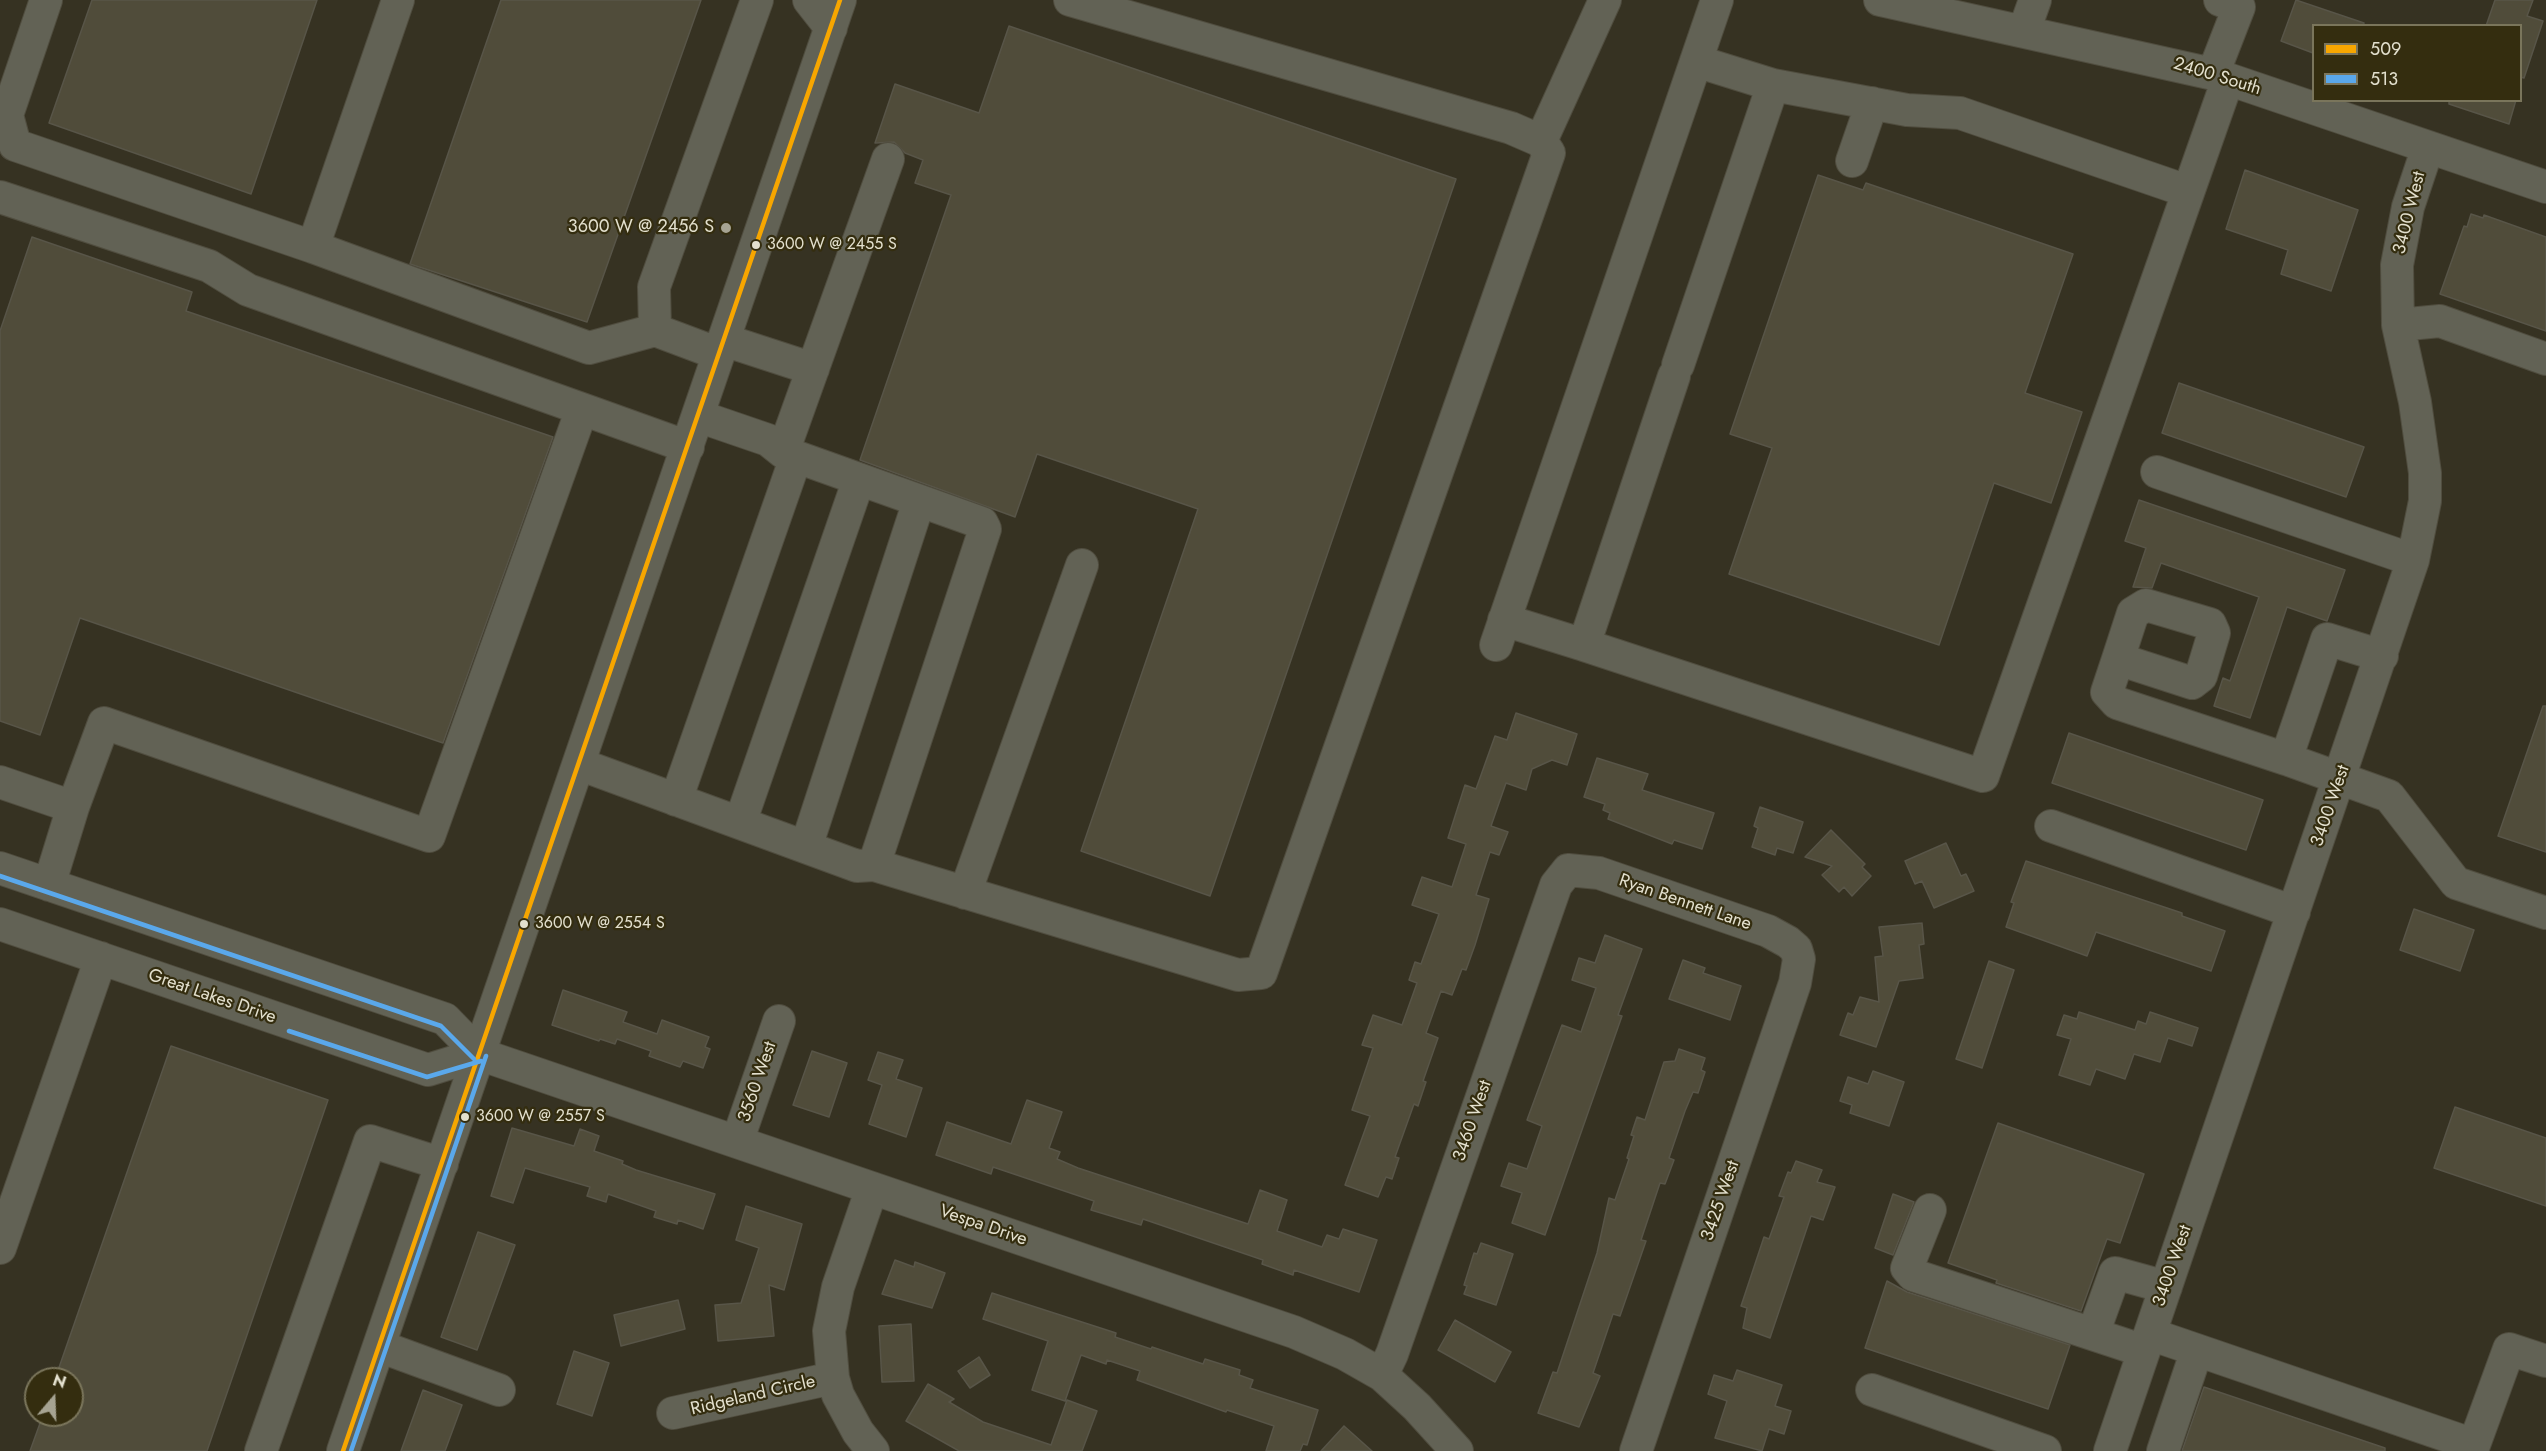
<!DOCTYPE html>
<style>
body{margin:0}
#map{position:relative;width:2546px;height:1451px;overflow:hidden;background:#363222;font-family:Jost,sans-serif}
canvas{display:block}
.legend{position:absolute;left:2312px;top:24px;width:210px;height:78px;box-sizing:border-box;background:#342d0f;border:2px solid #7a755b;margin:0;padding:8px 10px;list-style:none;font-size:18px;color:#e3e0ce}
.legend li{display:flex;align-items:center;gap:12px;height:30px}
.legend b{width:30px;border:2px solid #7a755b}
.north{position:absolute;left:24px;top:1367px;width:60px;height:60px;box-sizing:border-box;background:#342d0f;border:2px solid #7a755b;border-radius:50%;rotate:19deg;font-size:16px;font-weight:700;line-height:24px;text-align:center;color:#e3e0ce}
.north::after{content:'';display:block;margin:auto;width:21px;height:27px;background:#a6a392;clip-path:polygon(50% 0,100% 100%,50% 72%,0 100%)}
</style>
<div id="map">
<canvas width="2546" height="1451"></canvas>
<ul class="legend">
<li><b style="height:8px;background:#f7a600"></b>509</li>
<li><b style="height:8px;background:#5aa8eb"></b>513</li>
</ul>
<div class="north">N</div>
</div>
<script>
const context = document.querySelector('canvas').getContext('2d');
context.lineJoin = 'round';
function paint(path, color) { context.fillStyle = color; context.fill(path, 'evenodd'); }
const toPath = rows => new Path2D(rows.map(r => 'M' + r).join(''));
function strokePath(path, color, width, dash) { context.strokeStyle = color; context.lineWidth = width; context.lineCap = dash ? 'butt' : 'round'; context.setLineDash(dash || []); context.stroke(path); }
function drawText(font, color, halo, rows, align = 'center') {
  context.font = font + ' Jost,sans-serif'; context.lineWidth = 4.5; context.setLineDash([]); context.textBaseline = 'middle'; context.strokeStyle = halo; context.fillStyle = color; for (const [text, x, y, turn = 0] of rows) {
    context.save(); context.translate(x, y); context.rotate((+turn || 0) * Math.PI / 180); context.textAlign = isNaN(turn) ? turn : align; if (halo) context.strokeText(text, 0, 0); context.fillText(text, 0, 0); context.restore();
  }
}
const building = toPath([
 [92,0,317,0,251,194,49,123,92,0],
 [501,0,701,0,587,322,410,264,501,0],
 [2296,0,2364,23,2363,26,2313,26,2313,53,2281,41,2296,0],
 [2495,0,2533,0,2527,16,2543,21,2524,78,2520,77,2520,26,2486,26,2495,0],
 [1009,26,1456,179,1210,896,1081,851,1198,509,1037,454,1015,517,860,460,951,195,915,183,923,160,905,153,894,142,875,143,895,84,979,113,1009,26],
 [2449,100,2516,100,2509,124,2449,104,2449,100],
 [2245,170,2358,210,2331,291,2281,274,2288,250,2226,229,2245,170],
 [1818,175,1863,190,1866,183,2073,254,2025,393,2082,412,2051,503,1994,483,1939,645,1729,574,1772,448,1730,434,1818,175],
 [2471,214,2483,218,2484,215,2546,237,2546,331,2440,294,2464,226,2467,227,2471,214],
 [32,237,192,292,186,311,553,437,443,743,80,618,40,735,0,721,0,331,32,237],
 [2179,383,2364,447,2346,497,2162,433,2179,383],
 [2139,500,2345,570,2327,621,2287,607,2250,718,2214,706,2223,678,2230,681,2259,597,2161,563,2152,588,2133,587,2146,548,2125,541,2139,500],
 [2543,706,2546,706,2546,852,2498,836,2543,706],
 [1516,713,1577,734,1567,765,1552,760,1532,769,1526,790,1506,783,1491,826,1508,832,1499,855,1490,852,1476,895,1489,899,1475,945,1466,970,1462,969,1452,995,1441,991,1426,1033,1438,1038,1423,1081,1426,1082,1418,1106,1414,1104,1395,1157,1399,1158,1392,1179,1386,1177,1378,1197,1345,1185,1370,1116,1352,1110,1373,1048,1362,1045,1373,1015,1402,1025,1417,983,1409,980,1415,962,1421,964,1439,914,1412,905,1422,877,1452,887,1466,844,1448,838,1465,785,1476,789,1495,736,1507,740,1516,713],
 [2069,733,2263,800,2246,850,2052,783,2069,733],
 [1597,758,1648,774,1642,790,1714,813,1702,849,1674,840,1672,844,1608,819,1610,813,1603,810,1605,804,1584,797,1597,758],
 [1760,807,1803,822,1793,853,1777,848,1775,855,1752,847,1758,828,1754,826,1760,807],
 [1831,830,1865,864,1862,867,1871,876,1852,896,1844,887,1839,892,1822,875,1832,866,1805,857,1831,830],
 [1946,843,1961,876,1966,874,1974,891,1934,908,1922,881,1915,884,1905,861,1946,843],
 [2026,861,2182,913,2182,916,2225,931,2211,971,2096,932,2087,956,2006,927,2014,903,2011,902,2026,861],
 [2414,909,2474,930,2460,971,2400,950,2414,909],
 [1922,923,1924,944,1919,945,1923,978,1899,981,1876,1047,1840,1035,1848,1013,1853,1015,1860,997,1879,1002,1875,957,1883,956,1879,927,1922,923],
 [1605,935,1642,949,1618,1015,1622,1016,1545,1235,1512,1223,1522,1193,1501,1186,1509,1163,1527,1169,1542,1126,1527,1120,1562,1025,1581,1032,1596,988,1572,980,1579,958,1595,963,1605,935],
 [1683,960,1705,968,1703,973,1741,986,1730,1020,1669,999,1683,960],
 [1989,961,2014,970,1982,1068,1956,1059,1989,961],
 [563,990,627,1012,623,1022,657,1034,662,1020,709,1037,705,1047,710,1049,703,1068,683,1061,680,1067,649,1056,651,1051,617,1039,615,1044,600,1039,599,1041,552,1025,563,990],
 [2079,1012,2135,1030,2138,1021,2146,1024,2150,1012,2198,1028,2192,1046,2168,1038,2160,1062,2134,1054,2125,1079,2096,1069,2090,1085,2059,1075,2071,1039,2057,1035,2064,1015,2077,1019,2079,1012],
 [171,1046,328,1100,207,1451,30,1451,43,1415,72,1415,72,1379,55,1379,171,1046],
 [1679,1049,1705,1058,1701,1070,1705,1072,1698,1093,1693,1092,1685,1111,1669,1158,1674,1160,1665,1184,1660,1183,1641,1240,1646,1241,1620,1316,1613,1314,1593,1373,1600,1376,1579,1427,1538,1413,1553,1372,1557,1373,1597,1253,1609,1198,1615,1200,1629,1159,1627,1158,1634,1136,1631,1135,1637,1117,1645,1120,1664,1062,1675,1061,1679,1049],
 [812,1051,847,1063,829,1117,793,1105,812,1051],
 [878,1052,903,1060,896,1079,922,1088,906,1137,869,1124,882,1085,868,1080,878,1052],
 [1873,1071,1904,1082,1889,1126,1850,1113,1852,1105,1840,1101,1848,1077,1868,1084,1873,1071],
 [1027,1100,1062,1112,1049,1148,1060,1152,1057,1159,1078,1168,1248,1224,1260,1190,1287,1200,1277,1231,1322,1247,1327,1235,1339,1239,1343,1229,1377,1240,1359,1292,1294,1270,1293,1275,1262,1264,1263,1260,1143,1219,1141,1225,1091,1210,1094,1201,993,1167,991,1174,936,1155,947,1122,1011,1144,1027,1100],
 [2455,1107,2546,1138,2546,1206,2434,1168,2455,1107],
 [1998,1123,2144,1174,2120,1243,2107,1239,2081,1311,1996,1283,1997,1280,1948,1263,1998,1123],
 [512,1128,574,1146,580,1129,599,1136,594,1151,623,1161,622,1164,636,1170,715,1194,703,1229,678,1220,677,1224,654,1217,656,1211,608,1194,606,1202,587,1196,590,1187,525,1168,513,1203,491,1196,512,1128],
 [1796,1161,1822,1170,1817,1182,1835,1187,1823,1220,1811,1216,1770,1338,1743,1328,1747,1308,1741,1306,1764,1237,1769,1239,1784,1197,1779,1196,1788,1172,1791,1173,1796,1161],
 [1893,1194,1914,1202,1893,1255,1875,1248,1893,1194],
 [746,1206,802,1224,784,1290,769,1285,774,1336,718,1341,715,1305,741,1303,759,1248,736,1240,746,1206],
 [478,1232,515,1245,477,1350,441,1337,478,1232],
 [1481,1243,1513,1254,1496,1305,1464,1294,1467,1286,1464,1285,1474,1253,1477,1254,1481,1243],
 [895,1260,914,1267,915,1262,945,1273,932,1308,882,1294,895,1260],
 [1887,1281,1907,1292,2070,1345,2048,1409,1865,1348,1887,1281],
 [992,1293,1116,1333,1115,1337,1151,1349,1152,1347,1203,1364,1205,1359,1240,1370,1239,1375,1253,1380,1250,1388,1318,1410,1307,1445,1303,1444,1300,1451,1266,1451,1274,1426,1227,1410,1226,1412,1137,1380,1140,1371,1107,1360,1106,1364,1081,1355,1065,1401,1032,1390,1048,1341,983,1319,992,1293],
 [678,1300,685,1329,621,1346,614,1315,678,1300],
 [1455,1320,1511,1352,1495,1382,1438,1350,1455,1320],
 [911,1324,914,1381,882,1382,879,1326,911,1324],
 [574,1351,609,1363,592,1416,557,1404,574,1351],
 [979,1357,990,1375,970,1388,958,1371,979,1357],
 [1737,1370,1782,1385,1775,1406,1791,1411,1784,1434,1769,1429,1762,1451,1715,1438,1727,1401,1708,1394,1714,1375,1733,1381,1737,1370],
 [928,1384,954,1399,949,1402,983,1422,1051,1445,1067,1400,1097,1411,1082,1451,959,1451,906,1421,928,1384],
 [2204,1387,2385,1448,2385,1451,2182,1451,2204,1387],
 [423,1390,462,1405,445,1451,401,1451,423,1390],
 [1344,1426,1372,1451,1321,1451,1344,1426]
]);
paint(building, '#504c3a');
strokePath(building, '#585548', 1.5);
const minor = toPath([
 [46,0,7,115,15,145,313,247],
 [398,0,313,247,589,348,655,330,719,354],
 [809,0,831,28],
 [1880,0,2213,74,2546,187],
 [2024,31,2035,0],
 [2213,74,2239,7,2220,0],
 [1773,85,1907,110,1960,113,2187,191],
 [1541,141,1605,0],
 [1852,161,1872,103],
 [0,197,209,266,248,290,582,409,429,836,104,723,73,807,49,885],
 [2398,325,2440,321,2546,359],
 [655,330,654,287,757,0],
 [724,340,813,369],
 [1678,365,1773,85,1696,61],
 [1674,376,1584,645,1983,776,2228,79],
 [582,409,688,447],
 [783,452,888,159],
 [2157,472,2413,560],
 [1504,620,1584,645],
 [1496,645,1717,0],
 [2382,656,2327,639,2286,759,2389,796,2456,883,2546,913],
 [2118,659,2192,683,2201,676,2214,633,2210,624,2146,605,2133,613,2118,659,2107,692,2117,703,2286,759],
 [579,764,857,866,874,865,985,529,982,523,783,452,768,440,698,416],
 [0,782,73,807],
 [676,800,796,457],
 [740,823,859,479],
 [2051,826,2294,912],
 [806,847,919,501],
 [874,865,1238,975,1261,973,1549,153,1541,141,1511,128,1070,0],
 [0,868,445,1019,479,1054,1294,1332,1345,1354,1382,1375,1417,1407,1457,1451],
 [965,893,1082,565],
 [0,924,428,1070,479,1054],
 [737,1142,779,1021],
 [872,1188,838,1287,829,1331,833,1378,838,1395,858,1432,873,1451],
 [1930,1210,1907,1268,1913,1275,2144,1351],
 [0,1248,101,958],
 [2093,1334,2115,1273,2166,1287],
 [2150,1334,2474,1445,2509,1349,2546,1361],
 [379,1346,499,1390],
 [1382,1375,1392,1354,1556,885,1568,870,1599,873,1768,931,1788,942,1796,949,1799,959,1795,983,1636,1451],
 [1872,1390,2045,1451],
 [673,1413,833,1378],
 [261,1451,370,1141,442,1164],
 [343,1451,840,0],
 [2110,1451,2413,560,2425,501,2425,473,2415,402,2398,325,2397,265,2408,207,2428,147],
 [2163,1451,2197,1350]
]);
strokePath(minor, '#504d3f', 34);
strokePath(minor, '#626255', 32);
strokePath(toPath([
 [343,1451,840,0]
]), '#f7a600', 4.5);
strokePath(toPath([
 [0,876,441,1026,474,1059],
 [289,1031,427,1077,481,1061],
 [351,1451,486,1056]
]), '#5aa8eb', 4.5);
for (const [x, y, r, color] of [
 [726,228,6,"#a6a392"],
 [756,245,5,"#e3e0ce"],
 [524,924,5,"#e3e0ce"],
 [465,1117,5,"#e3e0ce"]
]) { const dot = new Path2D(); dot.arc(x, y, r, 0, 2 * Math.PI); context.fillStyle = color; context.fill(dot); strokePath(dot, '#342d0f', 2); }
drawText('16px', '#e3e0ce', '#342d0f', [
 ["3600 W @ 2455 S",767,245],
 ["3600 W @ 2554 S",535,924],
 ["3600 W @ 2557 S",476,1117]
], 'left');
drawText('18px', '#e3e0ce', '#342d0f', [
 ["2400 South",2217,77,17],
 ["3400 West",2410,213,-76],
 ["3400 West",2331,806,-71],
 ["Ryan Bennett Lane",1685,903,19],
 ["Great Lakes Drive",212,997,19],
 ["3560 West",758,1082,-71],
 ["3460 West",1473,1121,-71],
 ["3425 West",1721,1201,-71],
 ["Vespa Drive",983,1226,19],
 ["3400 West",2173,1266,-71],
 ["Ridgeland Circle",753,1396,-13]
]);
drawText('18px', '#e3e0ce', '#342d0f', [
 ["3600 W @ 2456 S",714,228]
], 'right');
</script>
